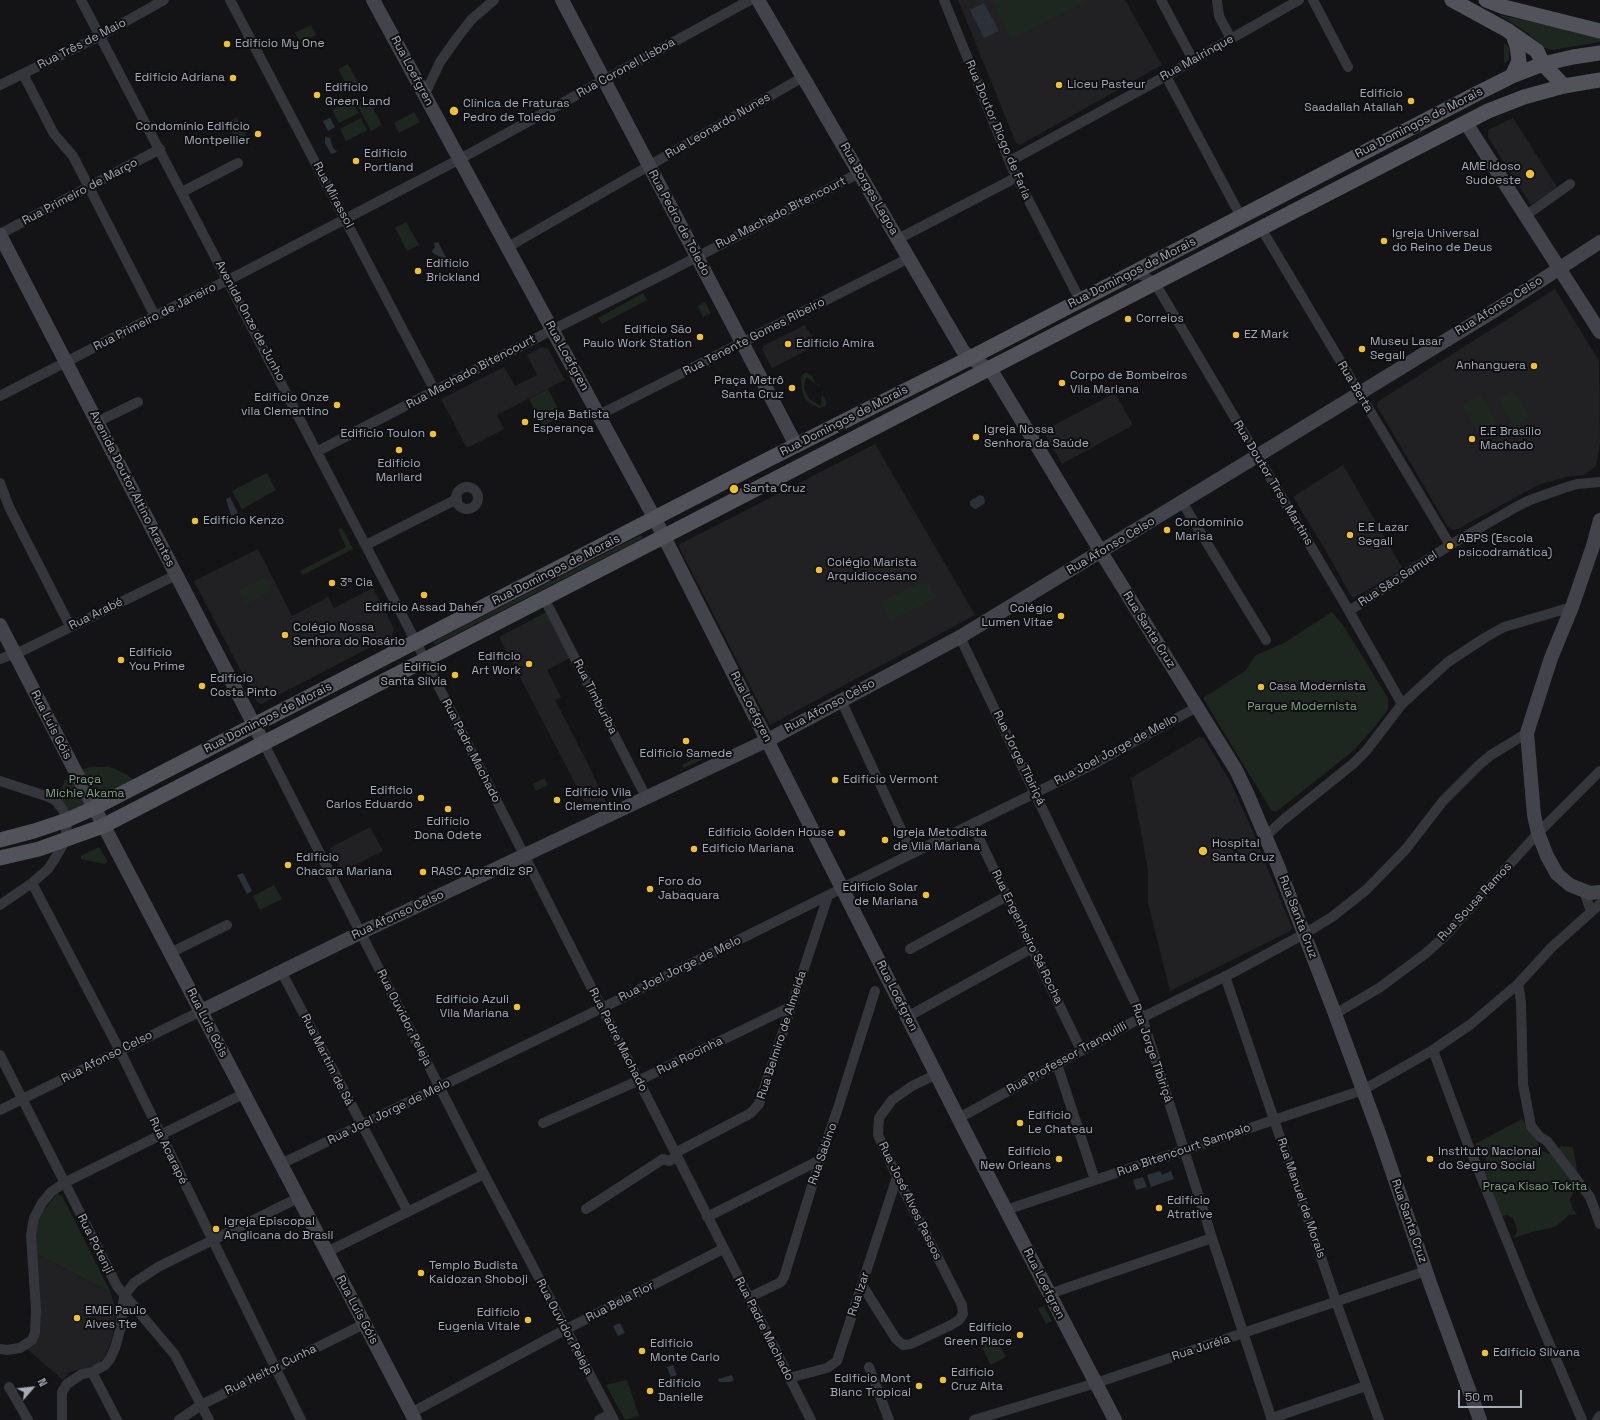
<!DOCTYPE html>
<meta charset="utf-8">
<style>
body{margin:0}
#map{position:relative;width:1600px;height:1420px;overflow:hidden;background:#141416;font-family:"Space Grotesk",sans-serif}
canvas{display:block}
.north{position:absolute;left:12px;top:1368px;width:40px;height:40px;-webkit-text-stroke:3px #0f0f11;paint-order:stroke;rotate:62deg;font-size:11px;font-weight:700;line-height:16px;text-align:center;color:#a6aab6}
.north::after{content:'';display:block;margin:auto;width:14px;height:18px;background:#a6aab6;clip-path:polygon(50% 0,100% 100%,50% 72%,0 100%)}
.scale{position:absolute;left:1458px;top:1390px;width:64px;height:18px;box-sizing:border-box;border:2px solid #a6aab6;border-top:0;padding-left:5px;font-size:12px;line-height:14px;white-space:nowrap;color:#a6aab6;-webkit-text-stroke:3px #0f0f11;paint-order:stroke}
</style>
<div id="map">
<canvas width="1600" height="1420"></canvas>
<div class="north">N</div>
<div class="scale">50 m</div>
</div>
<script>
const context = document.querySelector('canvas').getContext('2d');
context.lineJoin = 'round';
function paint(path, color) { context.fillStyle = color; context.fill(path, 'evenodd'); }
const toPath = rows => new Path2D(rows.map(r => 'M' + r).join(''));
function strokePath(path, color, width, dash) { context.strokeStyle = color; context.lineWidth = width; context.lineCap = dash ? 'butt' : 'round'; context.setLineDash(dash || []); context.stroke(path); }
function drawText(font, color, halo, rows, align = 'center') {
  context.font = font + ' "Space Grotesk",sans-serif'; context.lineWidth = 4; context.setLineDash([]); context.textBaseline = 'middle'; context.strokeStyle = halo; context.fillStyle = color; for (const [text, x, y, turn = 0] of rows) {
    context.save(); context.translate(x, y); context.rotate((+turn || 0) * Math.PI / 180); context.textAlign = isNaN(turn) ? turn : align; if (halo) context.strokeText(text, 0, 0); context.fillText(text, 0, 0); context.restore();
  }
}
paint(toPath([
 [958,0,1125,0,1162,65,1020,145,1016,143],
 [1513,118,1557,187,1531,205,1488,137,1488,130],
 [1555,289,1599,361,1600,443,1596,466,1584,475,1566,477,1538,485,1458,529,1454,530,1448,527,1377,406,1377,402],
 [805,325,817,345,772,368,762,349,763,346],
 [542,347,548,349,565,380,497,415,504,429,467,448,441,399,504,367,515,386,537,375,527,355],
 [1115,393,1133,425,1062,464,1043,431],
 [875,444,975,615,770,725,679,547,680,544],
 [1343,465,1403,569,1354,598,1351,596,1326,551,1293,497],
 [258,549,292,616,328,597,334,608,373,588,394,629,392,636,261,704,257,702,194,581],
 [545,613,546,613,570,658,547,670,561,697,555,700,586,760,607,804,590,812,499,637],
 [1199,737,1204,738,1231,783,1253,832,1292,928,1290,931,1170,991,1148,903,1148,870,1131,778],
 [370,827,383,851,342,872,330,848],
 [35,1253,111,1293,116,1310,112,1339,105,1357,96,1365,70,1372,63,1380,27,1349,34,1343]
]), '#212023');
paint(toPath([
 [992,0,1090,0,1011,39],
 [1499,15,1600,36,1600,42,1552,50,1545,48,1525,31],
 [311,25,316,35,301,43,295,33],
 [1504,43,1509,47,1509,60,1504,63],
 [348,64,359,84,349,90,338,69],
 [351,99,359,113,339,123,332,110],
 [368,99,382,125,371,131,357,105],
 [414,112,420,122,399,133,394,123],
 [237,117,246,135,236,140,227,123],
 [361,118,367,130,346,141,340,129],
 [406,222,419,245,407,251,395,228],
 [643,293,647,300,602,324,598,318],
 [705,302,711,313,703,317,698,306],
 [806,372,812,376,816,384,820,385,819,386,806,377,804,387,806,393,809,399,821,406,822,391,823,391,822,394,827,403,826,406,819,408,810,403,805,399,802,390,801,379,802,375],
 [548,389,562,416,543,426,529,399],
 [1513,390,1530,417,1515,427,1498,399],
 [1481,395,1499,426,1480,436,1462,405],
 [267,473,276,490,242,509,232,491],
 [342,528,353,549,303,575,300,571,346,547,338,530],
 [641,535,643,538,435,645,433,642],
 [265,577,272,591,246,604,239,590],
 [927,579,937,598,890,621,880,602],
 [1332,612,1343,625,1388,698,1388,709,1373,729,1352,752,1276,812,1271,810,1203,698,1245,671,1256,655,1282,644],
 [545,613,546,613,551,622,547,621,537,625,533,619],
 [704,754,706,758,684,768,682,765],
 [90,767,109,767,116,769,127,775,135,782,69,816,59,798,59,792,65,781,75,771],
 [544,778,548,785,536,791,533,784],
 [99,847,107,860,107,862,105,864,81,859,81,856],
 [274,885,282,899,260,910,253,896],
 [1522,1119,1543,1151,1549,1154,1556,1151,1561,1146,1573,1147,1580,1188,1573,1193,1570,1200,1573,1209,1577,1215,1569,1215,1555,1227,1532,1232,1513,1238,1517,1232,1516,1225,1513,1218,1507,1215,1500,1217,1482,1172,1487,1169,1488,1164,1485,1158,1479,1154,1475,1144],
 [57,1194,62,1196,68,1207,111,1293,35,1253,35,1232,38,1221,41,1214],
 [1044,1306,1052,1321,1046,1324,1038,1308],
 [996,1338,1006,1357,991,1365,981,1346],
 [627,1380,639,1416,625,1420,606,1385]
]), '#1e2620');
paint(toPath([
 [984,3,999,31,984,38,970,10],
 [330,118,335,127,328,131,323,121],
 [325,137,330,138,333,148,337,152,331,154,325,143],
 [438,242,451,267,446,269,440,257,433,253,432,251,435,247,434,243],
 [980,495,984,497,985,503,976,509,973,508,970,505,970,501],
 [230,497,238,513,231,516,226,499],
 [243,873,252,891,247,894,237,875],
 [1160,1171,1162,1175,1171,1171,1174,1179,1151,1187,1147,1175],
 [1143,1177,1147,1187,1136,1190,1133,1180],
 [620,1323,625,1333,618,1336,613,1326],
 [673,1365,677,1375,671,1377,667,1367],
 [732,1375,734,1380,731,1382,719,1382,718,1379]
]), '#2b3139');
strokePath(toPath([
 [81,0,416,642,811,1420],
 [230,0,435,391],
 [944,0,1013,170,1080,300],
 [1161,0,1193,60],
 [1217,0,1219,16,1231,39],
 [1313,0,1348,67],
 [23,74,54,134,73,156,155,316],
 [1166,76,1241,217],
 [0,85,100,36,164,0],
 [425,94,440,62,457,38,471,20,494,0],
 [1010,161,1166,76,1299,0],
 [182,192,238,163],
 [1525,216,1570,184],
 [1261,228,1450,545],
 [0,234,160,149],
 [898,239,1017,177],
 [508,247,803,77],
 [1133,272,1144,276,1155,283,1342,599,1402,704],
 [0,396,155,316,242,273,460,159,750,0],
 [599,415,909,258],
 [97,422,138,402],
 [318,451,552,330,666,273,859,173],
 [0,483,9,507,70,626],
 '456 498a11 11 0 1 1 22 0a11 11 0 1 1-22 0Z',
 [1182,502,1266,640],
 [366,545,457,499],
 [544,598,646,797],
 [1349,611,1450,545,1516,507,1530,500,1564,488,1577,484,1600,482],
 [960,637,1142,1017,1212,1238,1272,1420],
 [0,659,24,650,176,575],
 [841,700,912,853],
 [263,742,484,1174,614,1420],
 [0,781,49,797,56,801,63,810,67,824,65,841,54,860,48,869,32,883,0,905],
 [972,824,1081,1050],
 [1266,836,1282,821,1354,763,1366,751,1402,704,1448,662,1486,637,1504,627,1572,607],
 [32,883,120,1051,301,1420],
 [1584,891,1591,912],
 [910,949,1007,896],
 [170,953,227,925],
 [281,971,408,1212],
 [1225,976,1339,1310,1379,1420],
 [1518,984,1521,1002,1523,1084,1531,1126,1540,1137,1547,1141,1590,1197,1600,1224],
 [1335,1014,1379,988,1425,954,1444,937,1538,833,1600,771],
 [907,1017,1032,948],
 [1433,1050,1467,1142,1532,1303,1582,1420],
 [0,1055,117,1286,175,1355,209,1420],
 [1057,1064,1095,1180],
 [0,1110,201,1011],
 [959,1118,1133,1022,1234,972,1304,934,1332,917,1366,890,1406,849,1443,801,1479,765,1491,755,1527,733],
 [543,1123,642,1079,792,1006],
 [675,1153,751,1113,759,1104,828,896],
 [281,1164,602,1008,905,857,1094,764,1197,707],
 [586,1209,663,1159,669,1161,677,1157],
 [1006,1210,1363,1090,1433,1050,1471,1024,1518,984,1552,947,1600,904],
 [707,1217,820,1160],
 [327,1252,484,1174],
 [862,1285,896,1339,903,1345,911,1344,951,1325,959,1320,963,1314,962,1305,897,1177,878,1135,879,1118,892,1100,912,1086,937,1074],
 [1049,1294,1212,1238],
 [748,1298,781,1282,784,1277,820,1160,838,1108,875,991],
 [0,1349,7,1350,20,1348,32,1340,35,1333,36,1310,31,1235,34,1218,42,1203,51,1192,64,1183,243,1094],
 [869,1367,889,1420],
 [92,1372,117,1420],
 [789,1378,827,1368,837,1361,897,1177],
 [9,1387,28,1420],
 [411,1413,555,1335,723,1249],
 [1272,1418,1366,1386],
 [62,1420,62,1392,67,1384,82,1374,92,1372,105,1365,110,1359,115,1348,120,1330,124,1296,134,1283,158,1267,298,1198],
 [179,1420,201,1405,364,1324],
 [599,1420,610,1414],
 [974,1420,1096,1383,1426,1271],
 [1597,1420,1600,1416]
]), '#35363b', 10);
strokePath(toPath([
 [373,0,655,519,969,1139,1115,1420],
 [562,0,796,445],
 [758,0,963,351,970,358,989,369,994,375,1101,552,1236,770,1247,793,1278,866,1335,1014,1380,1136,1430,1283,1480,1420],
 [1466,123,1600,332],
 [0,235,263,742],
 [1600,520,1593,546,1572,607,1551,658,1527,733,1534,815,1538,833,1547,856,1557,874,1570,885,1590,893,1600,892],
 [0,625,86,792,415,1420],
 [201,1011,360,933,768,740,960,637,1257,456,1497,309,1600,242]
]), '#43444b', 14);
strokePath(toPath([
 [1452,0,1507,30,1537,51,1543,64,1564,86],
 [1486,0,1504,7,1600,31],
 [1512,76,1519,61,1517,46,1513,35],
 [0,840,34,831,67,820,94,808,767,460,970,358,1476,94,1512,76,1543,64,1573,57,1600,53],
 [0,858,39,849,103,826,1488,111,1524,97,1564,86,1600,80]
]), '#51525a', 15);
for (const [x, y, r, color] of [
 [227,44,4,"#ecc136"],
 [233,78,4,"#ecc136"],
 [1059,85,4,"#ecc136"],
 [317,95,4,"#ecc136"],
 [1411,101,4,"#ecc136"],
 [454,111,5,"#ecc136"],
 [258,134,4,"#ecc136"],
 [356,161,4,"#ecc136"],
 [1530,174,5,"#ecc136"],
 [1384,241,4,"#ecc136"],
 [418,271,4,"#ecc136"],
 [1128,319,4,"#ecc136"],
 [1236,335,4,"#ecc136"],
 [700,337,4,"#ecc136"],
 [788,344,4,"#ecc136"],
 [1362,349,4,"#ecc136"],
 [1534,366,4,"#ecc136"],
 [1062,383,4,"#ecc136"],
 [792,388,4,"#ecc136"],
 [337,405,4,"#ecc136"],
 [525,422,4,"#ecc136"],
 [433,434,4,"#ecc136"],
 [976,437,4,"#ecc136"],
 [1472,439,4,"#ecc136"],
 [399,450,4,"#ecc136"],
 [734,489,5,"#ecc136"],
 [195,521,4,"#ecc136"],
 [1167,530,4,"#ecc136"],
 [1350,535,4,"#ecc136"],
 [1450,546,4,"#ecc136"],
 [819,570,4,"#ecc136"],
 [332,583,4,"#ecc136"],
 [424,595,4,"#ecc136"],
 [1061,616,4,"#ecc136"],
 [285,635,4,"#ecc136"],
 [121,660,4,"#ecc136"],
 [529,664,4,"#ecc136"],
 [455,675,4,"#ecc136"],
 [202,686,4,"#ecc136"],
 [1261,687,4,"#ecc136"],
 [686,741,4,"#ecc136"],
 [835,780,4,"#ecc136"],
 [421,798,4,"#ecc136"],
 [557,800,4,"#ecc136"],
 [448,809,4,"#ecc136"],
 [842,833,4,"#ecc136"],
 [885,840,4,"#ecc136"],
 [694,849,4,"#ecc136"],
 [1203,851,5,"#ecc136"],
 [288,865,4,"#ecc136"],
 [423,872,4,"#ecc136"],
 [650,889,4,"#ecc136"],
 [926,895,4,"#ecc136"],
 [517,1007,4,"#ecc136"],
 [1020,1123,4,"#ecc136"],
 [1059,1159,4,"#ecc136"],
 [1430,1159,4,"#ecc136"],
 [1159,1208,4,"#ecc136"],
 [216,1229,4,"#ecc136"],
 [421,1273,4,"#ecc136"],
 [77,1318,4,"#ecc136"],
 [528,1320,4,"#ecc136"],
 [1020,1335,4,"#ecc136"],
 [642,1351,4,"#ecc136"],
 [1485,1353,4,"#ecc136"],
 [943,1380,4,"#ecc136"],
 [919,1386,4,"#ecc136"],
 [650,1391,4,"#ecc136"]
]) { const dot = new Path2D(); dot.arc(x, y, r, 0, 2 * Math.PI); context.fillStyle = color; context.fill(dot); strokePath(dot, '#0f0f11', 1.5); }
drawText('12px', '#a6aab6', '#0f0f11', [
 ["Rua Três de Maio",82,44,-27],
 ["Rua Mairinque",1197,58,-29],
 ["Rua Coronel Lisboa",626,68,-29],
 ["Rua Loefgren",412,71,62],
 ["Rua Domingos de Morais",1419,123,-27],
 ["Rua Leonardo Nunes",718,126,-30],
 ["Rua Doutor Diogo de Faria",998,130,67],
 ["Rua Borges Lagoa",869,189,60],
 ["Rua Primeiro de Março",80,192,-28],
 ["Rua Mirassol",333,195,62],
 ["Rua Machado Bitencourt",781,213,-27],
 ["Rua Pedro de Toledo",679,223,62],
 ["Rua Domingos de Morais",1132,273,-27],
 ["Rua Afonso Celso",1499,306,-32],
 ["Rua Primeiro de Janeiro",155,317,-27],
 ["Avenida Onze de Junho",250,321,62],
 ["Rua Tenente Gomes Ribeiro",754,337,-27],
 ["Rua Loefgren",567,356,61],
 ["Rua Machado Bitencourt",471,372,-28],
 ["Rua Berta",1355,387,59],
 ["Rua Domingos de Morais",844,421,-27],
 ["Rua Doutor Tirso Martins",1273,483,59],
 ["Avenida Doutor Altino Arantes",132,489,63],
 ["Rua Afonso Celso",1111,546,-31],
 ["Rua Domingos de Morais",556,570,-27],
 ["Rua São Samuel",1398,579,-33],
 ["Rua Arabé",96,614,-26],
 ["Rua Santa Cruz",1149,630,58],
 ["Rua Timburiba",595,697,63],
 ["Rua Afonso Celso",830,706,-28],
 ["Rua Loefgren",751,707,63],
 ["Rua Domingos de Morais",268,718,-27],
 ["Rua Luis Góis",51,725,63],
 ["Rua Joel Jorge de Mello",1116,750,-28],
 ["Rua Padre Machado",471,751,63],
 ["Rua Jorge Tibiriçá",1019,758,64],
 ["Rua Sousa Ramos",1475,902,-47],
 ["Rua Afonso Celso",398,915,-25],
 ["Rua Santa Cruz",1298,917,69],
 ["Rua Engenheiro Sá Rocha",1027,937,64],
 ["Rua Joel Jorge de Melo",680,969,-26],
 ["Rua Loefgren",897,996,63],
 ["Rua Ouvidor Peleja",404,1018,63],
 ["Rua Luis Góis",207,1023,63],
 ["Rua Belmiro de Almeida",782,1035,-72],
 ["Rua Padre Machado",618,1040,63],
 ["Rua Jorge Tibiriçá",1152,1053,71],
 ["Rua Rocinha",690,1056,-26],
 ["Rua Afonso Celso",107,1057,-27],
 ["Rua Professor Tranquilli",1067,1058,-29],
 ["Rua Martim de Sá",327,1060,63],
 ["Rua Joel Jorge de Melo",389,1112,-26],
 ["Rua Bitencourt Sampaio",1184,1150,-19],
 ["Rua Acarapé",168,1151,64],
 ["Rua Sabino",823,1154,-71],
 ["Rua Manuel de Morais",1301,1198,71],
 ["Rua José Alves Passos",910,1201,64],
 ["Rua Santa Cruz",1409,1221,71],
 ["Rua Potenji",95,1244,63],
 ["Rua Loefgren",1044,1284,63],
 ["Rua Izar",859,1294,-72],
 ["Rua Bela Flor",620,1302,-27],
 ["Rua Luis Góis",357,1310,62],
 ["Rua Ouvidor Peleja",564,1327,62],
 ["Rua Padre Machado",764,1329,63],
 ["Rua Juréia",1201,1348,-18],
 ["Rua Heitor Cunha",271,1370,-26]
]);
drawText('12px', '#a6aab6', '#0f0f11', [
 ["Edifício My One",235,44],
 ["Edifício Adriana",225,78,"right"],
 ["Liceu Pasteur",1067,85],
 ["Edifício",325,88],
 ["Green Land",325,102],
 ["Edifício",1403,94,"right"],
 ["Saadallah Atallah",1403,108,"right"],
 ["Clínica de Fraturas",463,104],
 ["Pedro de Toledo",463,118],
 ["Condomínio Edificio",250,127,"right"],
 ["Montpellier",250,141,"right"],
 ["Edifício",364,154],
 ["Portland",364,168],
 ["AME Idoso",1521,167,"right"],
 ["Sudoeste",1521,181,"right"],
 ["Igreja Universal",1392,234],
 ["do Reino de Deus",1392,248],
 ["Edifício",426,264],
 ["Brickland",426,278],
 ["Correios",1136,319],
 ["Edifício São",692,330,"right"],
 ["Paulo Work Station",692,344,"right"],
 ["EZ Mark",1244,335],
 ["Museu Lasar",1370,342],
 ["Segall",1370,356],
 ["Edifício Amira",796,344],
 ["Anhanguera",1526,366,"right"],
 ["Corpo de Bombeiros",1070,376],
 ["Vila Mariana",1070,390],
 ["Praça Metrô",784,381,"right"],
 ["Santa Cruz",784,395,"right"],
 ["Edifício Onze",329,398,"right"],
 ["vila Clementino",329,412,"right"],
 ["Igreja Batista",533,415],
 ["Esperança",533,429],
 ["Igreja Nossa",984,430],
 ["Senhora da Saúde",984,444],
 ["E.E Brasílio",1480,432],
 ["Machado",1480,446],
 ["Edifício Toulon",425,434,"right"],
 ["Edifício",399,464,"center"],
 ["Marllard",399,478,"center"],
 ["Santa Cruz",743,489],
 ["Edifício Kenzo",203,521],
 ["Condomínio",1175,523],
 ["Marisa",1175,537],
 ["E.E Lazar",1358,528],
 ["Segall",1358,542],
 ["ABPS (Escola",1458,539],
 ["psicodramática)",1458,553],
 ["Colégio Marista",827,563],
 ["Arquidiocesano",827,577],
 ["3ª Cia",340,583],
 ["Edifício Assad Daher",424,608,"center"],
 ["Colégio",1053,609,"right"],
 ["Lumen Vitae",1053,623,"right"],
 ["Colégio Nossa",293,628],
 ["Senhora do Rosário",293,642],
 ["Edifício",129,653],
 ["You Prime",129,667],
 ["Edificio",521,657,"right"],
 ["Art Work",521,671,"right"],
 ["Edifício",447,668,"right"],
 ["Santa Silvia",447,682,"right"],
 ["Edifício",210,679],
 ["Costa Pinto",210,693],
 ["Casa Modernista",1269,687],
 ["Edifício Samede",686,754,"center"],
 ["Edifício Vermont",843,780],
 ["Edificio",413,791,"right"],
 ["Carlos Eduardo",413,805,"right"],
 ["Edifício Vila",565,793],
 ["Clementino",565,807],
 ["Edifício",448,822,"center"],
 ["Dona Odete",448,836,"center"],
 ["Edifício Golden House",834,833,"right"],
 ["Igreja Metodista",893,833],
 ["de Vila Mariana",893,847],
 ["Hospital",1212,844],
 ["Santa Cruz",1212,858],
 ["Edifício Mariana",702,849],
 ["Edifício",296,858],
 ["Chacara Mariana",296,872],
 ["RASC Aprendiz SP",431,872],
 ["Foro do",658,882],
 ["Jabaquara",658,896],
 ["Edifício Solar",918,888,"right"],
 ["de Mariana",918,902,"right"],
 ["Edifício Azuli",509,1000,"right"],
 ["Vila Mariana",509,1014,"right"],
 ["Edifício",1028,1116],
 ["Le Chateau",1028,1130],
 ["Edifício",1051,1152,"right"],
 ["New Orleans",1051,1166,"right"],
 ["Instituto Nacional",1438,1152],
 ["do Seguro Social",1438,1166],
 ["Edifício",1167,1201],
 ["Atrative",1167,1215],
 ["Igreja Episcopal",224,1222],
 ["Anglicana do Brasil",224,1236],
 ["Templo Budista",429,1266],
 ["Kaidozan Shoboji",429,1280],
 ["EMEI Paulo",85,1311],
 ["Alves Tte",85,1325],
 ["Edifício",520,1313,"right"],
 ["Eugenia Vitale",520,1327,"right"],
 ["Edifício",1012,1328,"right"],
 ["Green Place",1012,1342,"right"],
 ["Edifício",650,1344],
 ["Monte Carlo",650,1358],
 ["Edifício Silvana",1493,1353],
 ["Edifício",951,1373],
 ["Cruz Alta",951,1387],
 ["Edifício Mont",911,1379,"right"],
 ["Blanc Tropical",911,1393,"right"],
 ["Edifício",658,1384],
 ["Danielle",658,1398]
], 'left');
drawText('12px', '#7ea083', '#0f0f11', [
 ["Parque Modernista",1302,707],
 ["Praça",85,780],
 ["Michie Akama",85,794],
 ["Praça Kisao Tokita",1535,1187]
]);
</script>
